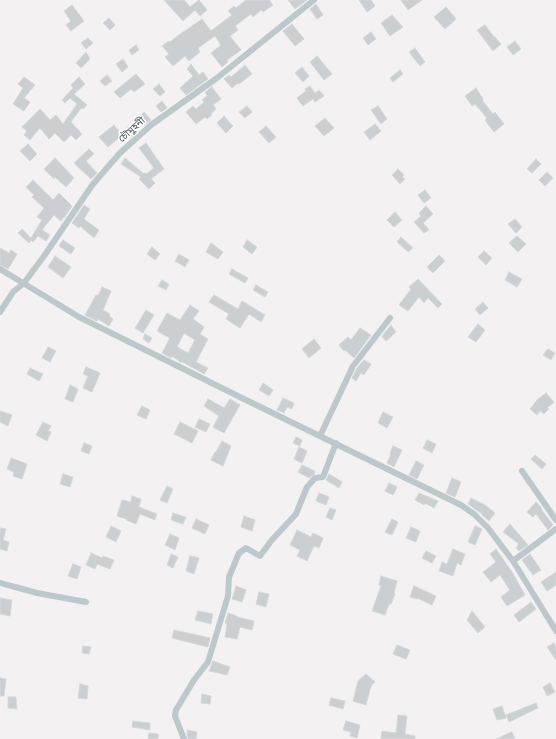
<!DOCTYPE html>
<meta charset="utf-8">
<style>
body{margin:0}
canvas{display:block;background:#f3f1f1}
</style>
<canvas width="556" height="739"></canvas>
<script>
const context = document.querySelector('canvas').getContext('2d');
context.lineJoin = 'round';
function paint(path, color) { context.fillStyle = color; context.fill(path, 'evenodd'); }
const toPath = rows => new Path2D(rows.map(r => 'M' + r).join(''));
function strokePath(path, color, width, dash) { context.strokeStyle = color; context.lineWidth = width; context.lineCap = dash ? 'butt' : 'round'; context.setLineDash(dash || []); context.stroke(path); }
function drawText(font, color, halo, rows, align = 'center') {
  context.font = font + ' Arial,"Noto Sans Bengali",sans-serif'; context.lineWidth = 3; context.setLineDash([]); context.textBaseline = 'middle'; context.strokeStyle = halo; context.fillStyle = color; for (const [text, x, y, turn = 0] of rows) {
    context.save(); context.translate(x, y); context.rotate((+turn || 0) * Math.PI / 180); context.textAlign = isNaN(turn) ? turn : align; if (halo) context.strokeText(text, 0, 0); context.fillText(text, 0, 0); context.restore();
  }
}
const building = toPath([
 [164,0,184,0,190,7,199,0,207,10,200,16,195,10,183,21,164,0],
 [246,0,269,0,273,5,263,12,261,10,253,17,251,14,235,26,238,30,230,36,241,50,227,60,228,62,222,67,211,53,221,45,215,36,198,48,200,52,189,61,185,56,173,66,165,57,169,54,162,46,169,41,170,42,176,37,202,19,211,31,232,15,228,11,234,6,236,8,246,0],
 [288,0,307,0,295,9,288,0],
 [359,0,371,0,375,6,367,12,359,0],
 [401,0,422,0,408,10,401,0],
 [316,4,323,15,317,19,310,9,316,4],
 [72,5,84,21,71,31,66,25,71,21,64,11,72,5],
 [446,7,456,19,445,29,434,17,446,7],
 [392,15,403,27,390,36,381,23,392,15],
 [109,18,115,25,110,30,103,23,109,18],
 [292,24,304,39,295,46,283,31,292,24],
 [485,25,494,37,495,37,501,44,493,51,477,30,485,25],
 [371,32,376,39,368,45,363,38,371,32],
 [88,38,93,43,86,49,81,43,88,38],
 [515,41,521,49,513,55,507,47,515,41],
 [136,45,139,50,132,55,129,50,136,45],
 [415,48,425,62,420,66,409,52,415,48],
 [86,52,90,59,81,68,76,63,86,52],
 [317,56,332,74,324,80,310,62,317,56],
 [123,59,128,67,122,72,116,64,123,59],
 [191,64,199,75,203,72,208,79,186,95,180,88,193,76,187,69,191,64],
 [245,65,252,74,239,84,238,83,232,88,224,79,229,75,231,77,245,65],
 [302,67,309,76,303,82,295,73,302,67],
 [400,70,403,74,393,82,390,78,400,70],
 [136,74,145,84,134,92,131,89,120,98,114,92,136,74],
 [107,75,112,81,105,86,100,81,107,75],
 [24,77,35,85,24,98,30,102,24,111,13,104,23,88,18,84,24,77],
 [79,77,85,84,74,94,87,105,83,109,81,108,71,122,82,134,76,140,71,135,64,142,55,133,49,139,40,128,30,140,24,135,27,131,22,127,40,109,50,120,56,115,63,124,77,104,70,98,65,103,62,100,73,88,71,85,79,77],
 [159,84,165,92,160,96,153,89,159,84],
 [310,86,315,93,319,90,324,96,315,102,313,99,303,106,297,98,306,91,305,89,310,86],
 [212,87,221,99,213,105,216,109,211,114,212,115,207,119,205,117,196,124,186,112,193,106,196,109,204,102,202,100,207,96,205,92,212,87],
 [476,88,483,99,482,100,493,114,495,112,504,124,494,132,485,120,487,118,475,104,472,106,465,96,476,88],
 [162,101,167,108,161,112,156,106,162,101],
 [247,106,252,112,245,118,239,112,247,106],
 [378,106,387,119,381,124,371,110,378,106],
 [144,112,151,120,144,125,138,118,144,112],
 [224,116,233,126,226,133,217,123,224,116],
 [325,118,334,128,324,136,315,126,325,118],
 [375,124,381,131,370,140,364,132,375,124],
 [114,125,122,135,108,147,99,137,114,125],
 [130,125,136,132,130,138,123,131,130,125],
 [266,126,276,137,269,143,259,132,266,126],
 [146,143,164,169,151,179,155,183,149,189,139,179,141,177,121,164,125,158,144,174,145,173,146,174,154,168,139,148,146,143],
 [28,144,37,154,30,161,20,151,28,144],
 [89,149,94,154,86,161,97,173,91,179,74,163,89,149],
 [55,158,74,178,66,187,55,177,54,179,44,169,55,158],
 [536,159,541,164,532,173,527,169,536,159],
 [398,169,404,175,402,177,405,179,400,184,392,175,398,169],
 [547,172,553,178,545,186,539,180,547,172],
 [33,180,53,200,59,193,72,206,64,218,64,217,61,221,54,215,42,230,50,235,46,241,38,236,33,242,31,240,29,243,18,233,22,229,31,238,42,220,37,217,44,208,32,197,34,195,26,187,33,180],
 [425,190,431,198,424,203,418,195,425,190],
 [84,205,90,209,84,219,99,230,94,238,80,226,79,228,72,223,84,205],
 [426,206,433,214,423,223,429,230,424,233,414,222,421,216,419,213,426,206],
 [395,212,402,220,394,227,387,220,395,212],
 [515,219,522,227,516,233,508,224,515,219],
 [517,236,526,244,518,252,509,243,517,236],
 [401,237,413,248,408,252,397,242,401,237],
 [63,240,75,248,71,254,59,246,63,240],
 [247,240,257,247,252,254,243,247,247,240],
 [211,243,223,252,218,259,206,252,211,243],
 [152,247,160,254,155,260,147,254,152,247],
 [0,248,9,253,11,250,17,254,8,269,0,265,0,248],
 [484,251,492,258,486,265,478,257,484,251],
 [179,254,189,260,185,267,175,261,179,254],
 [439,255,445,261,433,273,427,267,439,255],
 [55,256,71,267,63,278,48,267,55,256],
 [232,269,248,278,245,283,229,274,232,269],
 [509,272,522,279,517,287,505,280,509,272],
 [418,279,442,304,438,308,428,298,424,303,419,297,408,311,399,305,411,289,409,287,418,279],
 [162,280,169,284,166,290,158,286,162,280],
 [256,285,268,292,265,297,253,290,256,285],
 [102,287,111,291,103,310,110,314,109,316,113,319,109,326,98,319,97,321,85,315,96,295,98,296,102,287],
 [214,295,238,309,242,301,265,315,261,322,249,314,240,328,226,319,229,314,209,302,214,295],
 [483,302,488,308,480,315,475,309,483,302],
 [190,305,199,311,193,319,204,327,200,334,208,339,196,362,208,368,204,374,181,361,181,363,179,361,172,356,171,358,162,353,170,338,157,331,167,313,180,320,190,305],
 [184,333,195,340,188,353,177,347,184,333],
 [146,310,154,315,143,333,135,328,146,310],
 [478,324,485,330,476,342,468,337,478,324],
 [391,325,396,332,386,341,382,336,391,325],
 [360,328,371,335,354,358,345,350,344,351,339,345,348,337,351,340,360,328],
 [145,334,152,338,149,343,143,339,145,334],
 [314,339,321,348,309,358,302,349,314,339],
 [48,347,56,351,50,362,42,358,48,347],
 [548,349,555,353,551,360,543,355,548,349],
 [364,360,371,364,364,375,361,373,356,381,352,378,357,368,364,360],
 [86,367,100,373,92,392,83,388,88,376,83,374,86,367],
 [30,368,43,374,39,381,27,374,30,368],
 [263,383,273,390,269,396,259,390,263,383],
 [70,385,78,389,73,402,65,399,70,385],
 [546,393,554,402,547,408,549,409,544,414,540,411,537,415,530,409,537,400,546,393],
 [283,398,294,403,292,409,287,407,284,413,277,410,283,398],
 [208,399,224,408,230,399,240,405,224,433,213,427,219,416,204,406,208,399],
 [142,406,150,410,146,419,137,415,142,406],
 [0,411,12,415,8,426,0,422,0,411],
 [383,412,393,417,387,428,378,423,383,412],
 [199,419,210,424,206,432,195,427,199,419],
 [43,422,51,426,48,431,51,432,47,441,36,435,43,422],
 [180,422,198,431,192,443,174,434,180,422],
 [296,437,302,440,300,446,293,443,296,437],
 [427,440,436,444,432,453,423,448,427,440],
 [222,441,231,446,223,466,211,460,215,452,216,452,222,441],
 [84,443,92,446,89,454,81,451,84,443],
 [393,446,402,450,394,467,387,463,391,454,390,453,393,446],
 [299,447,307,451,302,463,294,459,299,447],
 [535,455,546,464,542,469,531,459,535,455],
 [11,458,27,464,22,479,13,476,14,472,7,469,11,458],
 [416,461,424,465,417,479,409,475,416,461],
 [302,465,315,471,314,474,309,478,298,472,302,465],
 [63,474,73,477,70,487,60,484,63,474],
 [329,474,342,482,339,488,326,480,329,474],
 [452,478,461,482,455,497,446,493,452,478],
 [389,483,397,487,393,495,385,491,389,483],
 [167,486,173,489,167,503,160,500,167,486],
 [319,493,329,497,326,505,316,501,319,493],
 [419,493,438,501,434,508,425,503,424,505,415,500,419,493],
 [132,496,141,499,139,507,157,514,155,520,140,514,136,524,126,520,126,519,117,516,122,500,131,502,132,496],
 [471,498,485,505,495,513,489,521,482,515,482,514,468,504,471,498],
 [536,502,541,507,541,509,553,525,548,530,536,514,533,517,527,512,536,502],
 [330,508,336,510,332,520,326,517,330,508],
 [173,513,186,517,183,524,171,520,173,513],
 [244,516,255,520,252,531,241,527,244,516],
 [196,519,209,525,205,534,192,528,196,519],
 [392,519,398,522,392,535,385,532,392,519],
 [510,524,528,545,519,551,516,548,519,544,503,532,510,524],
 [111,526,121,531,116,542,106,537,111,526],
 [475,526,482,529,475,545,468,542,475,526],
 [411,527,420,531,416,542,406,538,411,527],
 [0,528,6,529,3,540,9,542,7,551,0,549,0,528],
 [297,530,311,537,313,533,323,538,319,548,314,546,307,561,297,556,300,550,290,545,297,530],
 [170,534,179,538,175,550,165,545,170,534],
 [453,549,465,554,461,565,457,563,453,576,439,571,442,562,447,564,453,549],
 [496,549,512,572,525,595,507,606,501,597,510,590,500,575,491,582,483,572,496,562,490,554,496,549],
 [426,551,436,556,432,563,422,558,426,551],
 [91,553,102,558,103,556,114,560,110,569,97,564,95,569,86,565,91,553],
 [171,554,178,557,173,568,167,565,171,554],
 [530,554,541,570,533,575,522,560,530,554],
 [190,556,199,558,194,574,186,571,190,556],
 [73,564,81,567,77,579,68,576,73,564],
 [556,572,556,585,547,591,541,582,556,572],
 [381,576,397,581,394,593,395,594,391,604,389,604,385,615,372,611,381,586,379,585,381,576],
 [236,586,246,590,242,602,232,599,236,586],
 [414,586,436,596,432,605,417,598,417,599,410,597,414,586],
 [259,592,269,594,266,607,256,604,259,592],
 [0,598,12,600,10,616,0,614,0,598],
 [531,602,536,609,519,622,514,615,531,602],
 [198,611,213,614,211,624,195,620,198,611],
 [472,611,485,627,478,633,467,620,472,611],
 [228,613,237,616,237,617,254,621,252,630,240,627,237,639,225,637,227,624,225,623,228,613],
 [174,630,210,638,208,647,172,638,174,630],
 [554,643,556,647,556,660,547,647,554,643],
 [397,645,410,650,406,659,393,654,397,645],
 [83,646,91,647,89,654,82,653,83,646],
 [213,661,230,667,227,675,209,671,213,661],
 [366,674,375,682,371,686,366,705,353,701,358,681,366,674],
 [0,678,6,679,4,696,0,696,0,678],
 [550,683,555,692,547,696,543,687,550,683],
 [80,684,88,686,87,699,78,698,80,684],
 [202,694,211,696,210,704,201,703,202,694],
 [8,697,16,697,17,709,8,708,8,697],
 [331,698,345,701,343,709,329,705,331,698],
 [536,703,538,708,509,722,506,715,536,703],
 [502,706,506,718,497,720,493,709,502,706],
 [398,715,407,716,405,734,415,736,415,739,381,739,382,731,396,733,398,715],
 [133,721,150,723,150,730,132,727,133,721],
 [346,721,360,725,357,738,350,736,351,732,343,730,346,721],
 [187,730,197,732,196,739,188,739,187,734,187,730],
 [512,732,515,739,496,739,512,732],
 [149,733,158,734,158,739,148,739,149,733]
]);
paint(building, '#cbcfd2');
strokePath(building, '#d5d8db', 1);
strokePath(toPath([
 [0,269,79,317,246,400,461,505,474,514,488,528,513,561,556,631],
 [0,312,13,292,24,283,44,256,93,184,120,153,151,125,217,78,314,0],
 [320,436,353,366,390,318],
 [522,471,556,520],
 [513,561,556,529],
 [0,583,37,593,86,602],
 [184,739,175,716,176,710,194,680,208,662,228,596,229,577,239,553,246,548,260,556,271,541,296,514,307,487,315,478,323,477,336,443]
]), '#bdc8cc', 6);
drawText('10px', '#49585d', '#fff', [
 ["চৌমুহনী",132,130,-42]
]);
</script>
